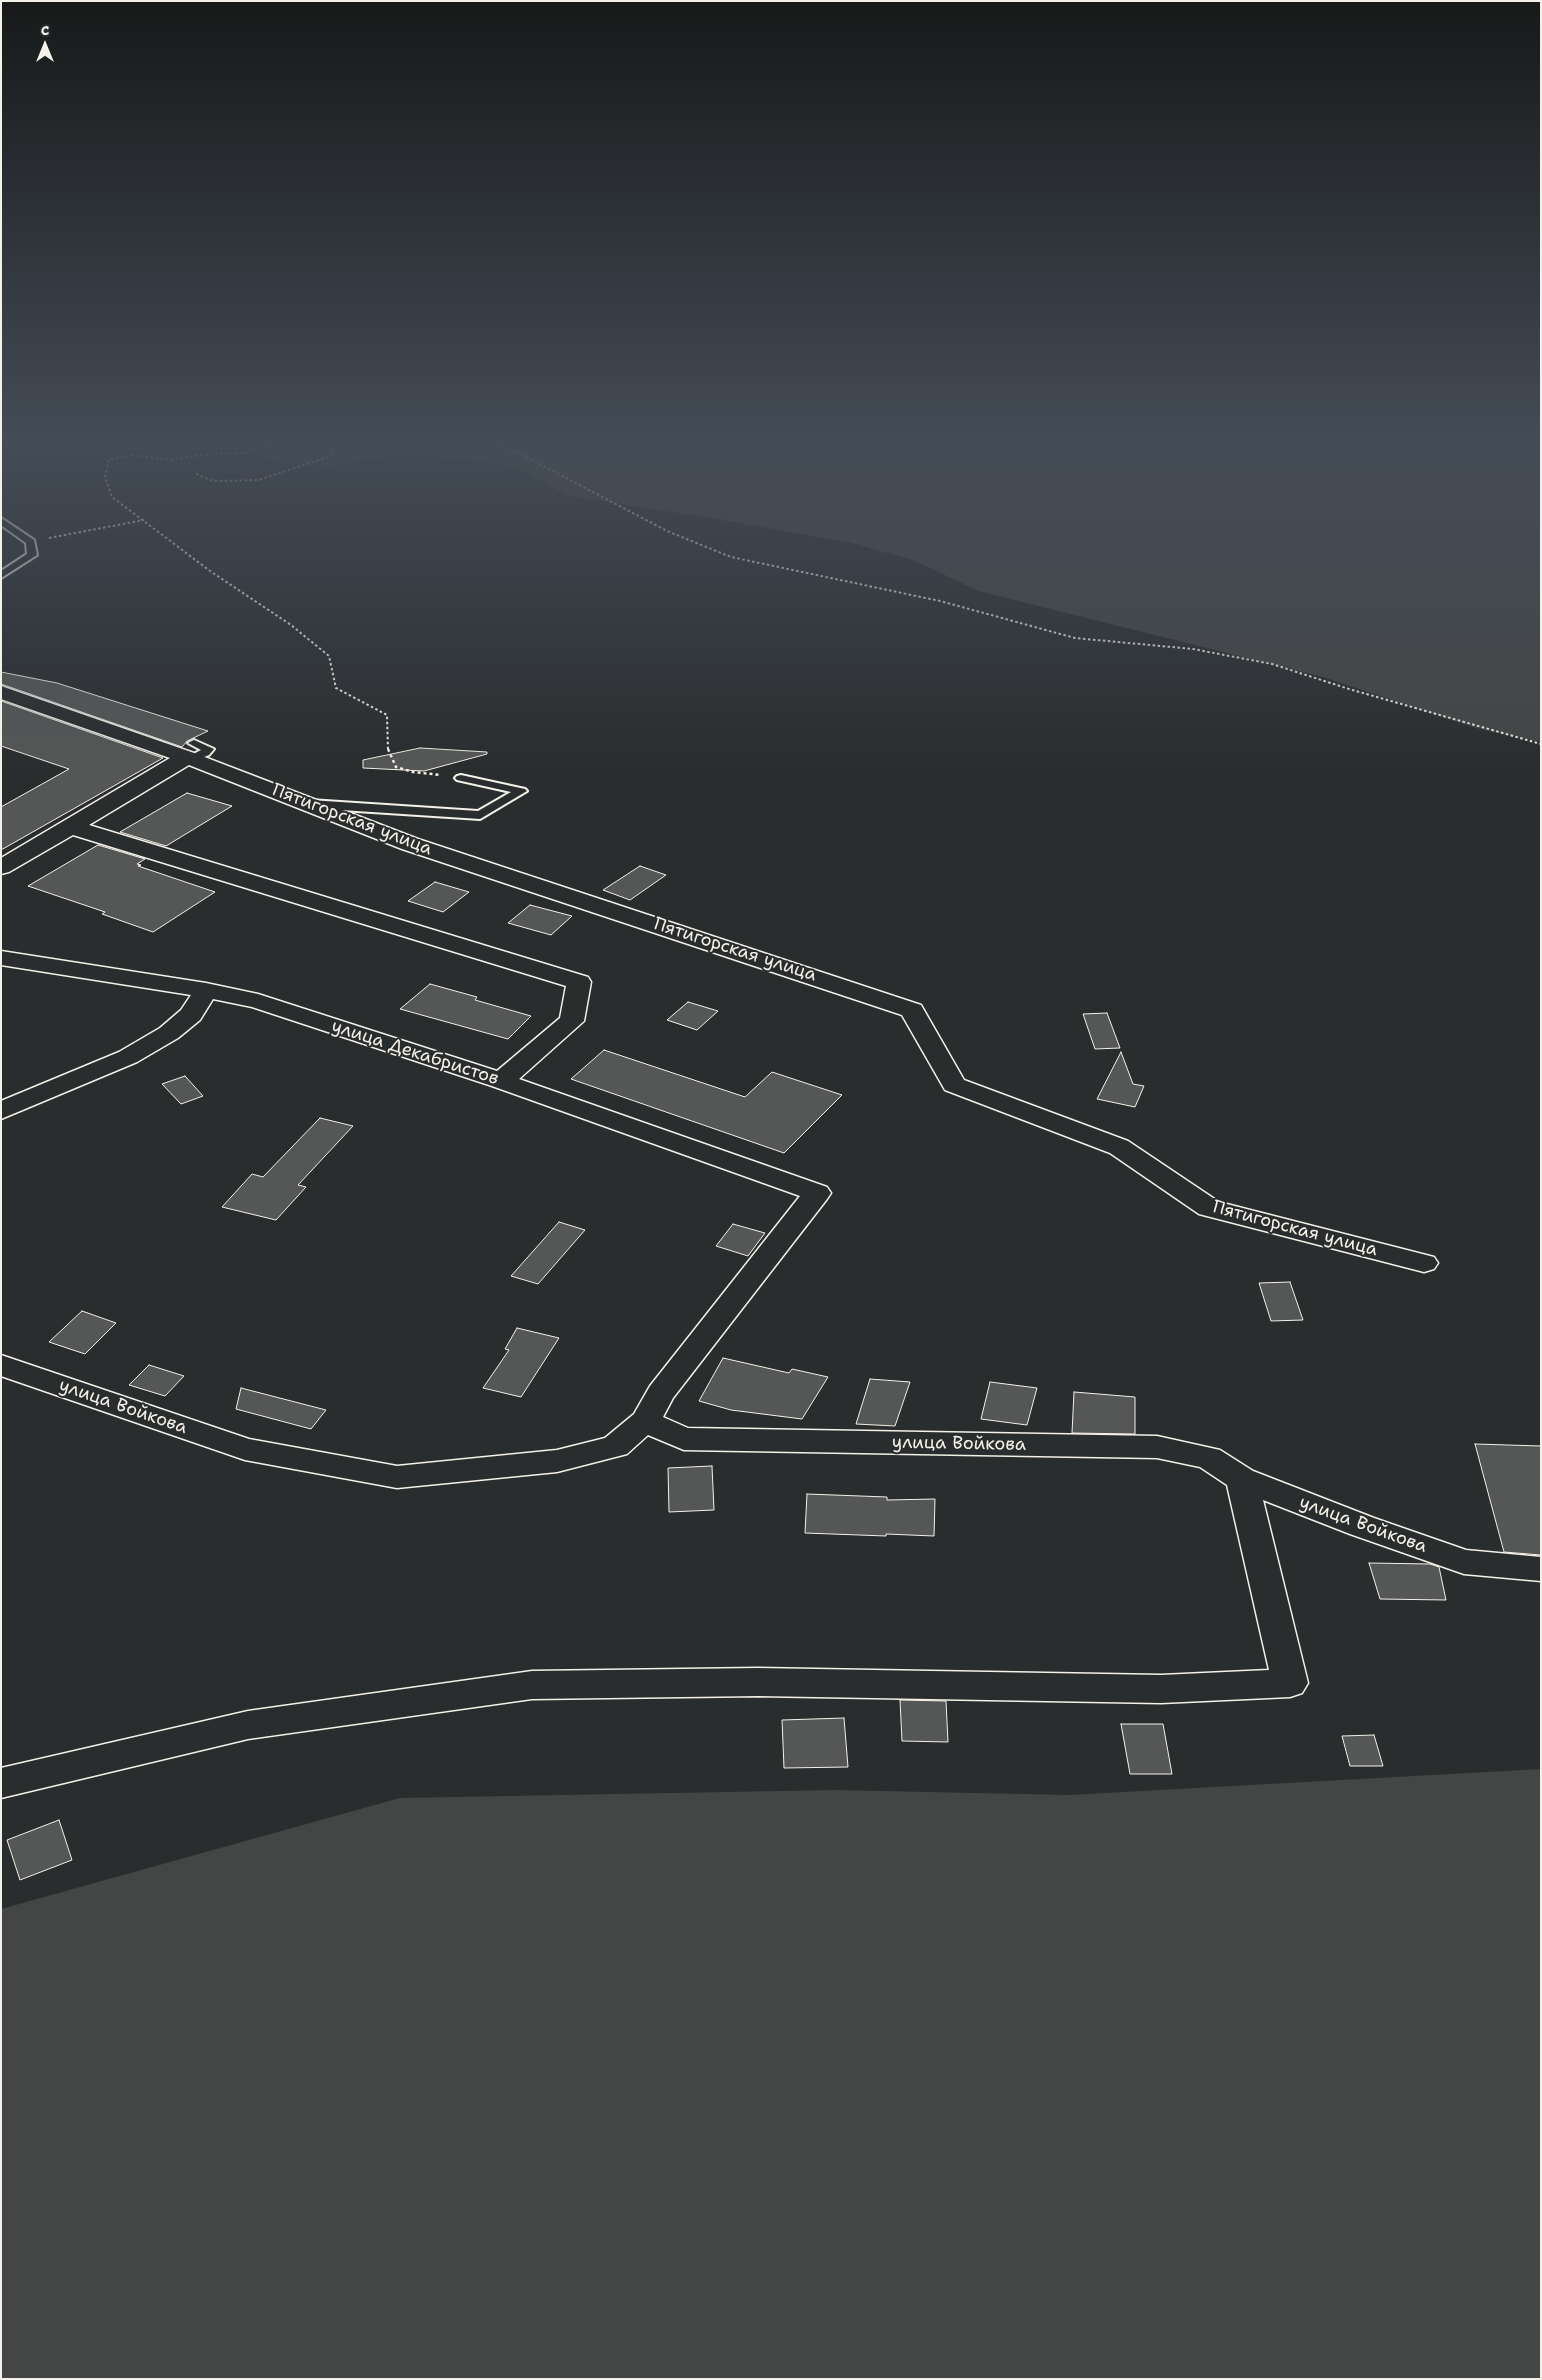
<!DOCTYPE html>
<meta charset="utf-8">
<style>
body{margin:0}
#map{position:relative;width:1542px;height:2380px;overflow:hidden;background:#2a2d2e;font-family:"Shantell Sans",sans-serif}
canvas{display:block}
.frame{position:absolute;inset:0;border:2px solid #f4f1e8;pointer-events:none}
.north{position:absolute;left:20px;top:20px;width:50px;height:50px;-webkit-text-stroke:4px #2a2d2e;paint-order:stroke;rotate:0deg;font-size:14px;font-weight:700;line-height:20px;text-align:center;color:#f4f1e8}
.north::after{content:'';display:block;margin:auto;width:18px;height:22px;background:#f4f1e8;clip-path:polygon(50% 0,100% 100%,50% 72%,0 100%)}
</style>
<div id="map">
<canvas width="1542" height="2380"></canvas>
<div class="frame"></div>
<div class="north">С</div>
</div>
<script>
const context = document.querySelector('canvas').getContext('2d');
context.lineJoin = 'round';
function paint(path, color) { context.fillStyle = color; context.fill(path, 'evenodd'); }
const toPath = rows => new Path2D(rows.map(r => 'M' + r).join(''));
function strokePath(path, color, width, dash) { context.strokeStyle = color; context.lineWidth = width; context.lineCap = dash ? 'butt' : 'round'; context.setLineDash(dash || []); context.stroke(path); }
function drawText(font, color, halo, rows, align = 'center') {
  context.font = font + ' "Shantell Sans",sans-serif'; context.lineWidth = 4; context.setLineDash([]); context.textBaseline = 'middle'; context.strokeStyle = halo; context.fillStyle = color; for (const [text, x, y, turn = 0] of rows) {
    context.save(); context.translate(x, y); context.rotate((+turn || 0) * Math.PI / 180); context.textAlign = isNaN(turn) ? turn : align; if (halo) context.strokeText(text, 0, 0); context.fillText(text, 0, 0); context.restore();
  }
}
paint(toPath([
 [232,440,1541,440,1541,742,1476,728,1323,677,979,591,913,560,852,543,711,518,569,496,521,469,485,461,417,455,376,458,331,466,282,463,263,458],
 [1541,1769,1541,2379,1,2379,1,1909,400,1798,835,1790,1069,1795]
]), '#444645');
const building = toPath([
 [1,672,57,683,208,731,187,741,182,747,1,684,1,672],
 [1,701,163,758,1,850,1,807,69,769,1,746,1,701],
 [420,748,487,752,487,754,424,771,363,768,363,760,420,748],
 [187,793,232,806,166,846,120,832,187,793],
 [98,845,145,859,137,864,141,865,138,866,215,892,153,932,102,914,105,912,28,886,98,845],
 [640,866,666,875,630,900,603,890,640,866],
 [435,882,469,892,443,912,408,901,435,882],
 [530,905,572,916,551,935,508,923,530,905],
 [430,984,477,997,475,1000,531,1016,508,1039,400,1009,430,984],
 [688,1002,718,1011,697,1030,667,1020,688,1002],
 [1107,1013,1120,1048,1095,1049,1083,1014,1107,1013],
 [604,1050,745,1097,772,1072,842,1095,784,1153,571,1079,604,1050],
 [1121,1052,1133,1084,1144,1086,1135,1107,1097,1099,1121,1052],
 [185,1076,203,1096,181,1104,162,1084,185,1076],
 [320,1118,353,1126,298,1185,306,1187,276,1220,222,1207,252,1174,263,1177,320,1118],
 [559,1222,585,1230,538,1284,511,1276,559,1222],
 [733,1224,765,1233,748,1256,716,1246,733,1224],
 [1290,1282,1303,1320,1271,1321,1259,1283,1290,1282],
 [82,1311,116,1323,85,1354,49,1342,82,1311],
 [517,1328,559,1338,521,1397,483,1388,509,1350,505,1349,517,1328],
 [723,1358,789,1373,792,1369,828,1377,802,1419,731,1410,699,1401,723,1358],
 [149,1365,184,1376,165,1396,129,1385,149,1365],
 [870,1379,910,1382,895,1426,856,1424,870,1379],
 [990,1382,1037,1388,1027,1425,981,1419,990,1382],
 [241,1388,326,1410,311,1429,236,1409,241,1388],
 [1074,1392,1135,1397,1135,1434,1072,1433,1074,1392],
 [1475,1444,1541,1446,1541,1555,1504,1552,1475,1444],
 [712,1466,714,1510,669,1512,668,1468,712,1466],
 [807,1494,887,1497,887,1500,935,1499,934,1536,886,1534,886,1536,805,1533,807,1494],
 [1369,1563,1430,1564,1439,1567,1446,1600,1380,1599,1369,1563],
 [900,1700,946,1701,948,1742,902,1741,900,1700],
 [844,1718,848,1767,784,1768,782,1720,844,1718],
 [1121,1724,1163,1724,1172,1774,1130,1774,1121,1724],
 [1374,1735,1383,1766,1350,1766,1342,1736,1374,1735],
 [59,1820,72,1860,20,1880,7,1840,59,1820]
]);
paint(building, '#555756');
strokePath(building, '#f4f1e8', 1);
const service = toPath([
 [1,518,34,540,37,555,1,578,1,571,27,554,26,543,1,525,1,518],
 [194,740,214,749,209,755,192,762,186,759,188,757,201,750,188,743,194,740],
 [461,775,525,789,527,791,480,819,310,808,304,804,310,800,478,811,511,792,457,780,455,778,457,776,461,775]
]);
const minor = toPath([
 [1,686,194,753,418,839,921,1005,964,1080,1128,1141,1219,1202,1434,1257,1438,1263,1434,1269,1424,1272,1199,1214,1110,1153,945,1090,902,1015,402,849,189,765,89,825,588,977,591,982,584,1021,519,1079,827,1187,831,1193,827,1199,673,1398,663,1417,688,1428,1157,1436,1220,1450,1253,1471,1374,1518,1466,1550,1541,1557,1541,1581,1464,1574,1350,1534,1263,1500,1308,1683,1302,1693,1290,1697,1161,1703,758,1696,532,1699,248,1739,1,1798,1,1768,248,1711,532,1671,758,1668,1161,1675,1269,1670,1227,1485,1200,1467,1157,1458,684,1450,648,1435,627,1454,557,1472,397,1488,245,1460,1,1376,1,1355,249,1439,397,1466,557,1450,605,1438,634,1414,650,1386,800,1196,492,1086,252,1007,213,999,200,1020,178,1038,137,1062,1,1119,1,1101,119,1052,160,1028,181,1010,191,995,1,965,1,951,206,983,258,994,497,1071,560,1018,566,986,73,835,9,872,1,874,1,858,170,758,1,699,1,686]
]);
strokePath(service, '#f4f1e8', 4);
strokePath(minor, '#f4f1e8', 3);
strokePath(toPath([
 [296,440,242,453,198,455,170,460,134,455,115,458,109,460,105,477,112,497,210,571,291,625,329,656,336,688,387,715,388,750],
 [479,440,517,452,667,531,731,557,940,601,1075,638,1193,649,1272,664,1349,689,1541,744],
 [196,474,213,481,258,480,334,455,332,440],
 [49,538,144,520]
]), '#f4f1e8', 2, [2.5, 2.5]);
strokePath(toPath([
 [388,749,396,767,413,772,441,775]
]), '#f4f1e8', 2.5, [3, 3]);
paint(service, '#2a2d2e');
paint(minor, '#2a2d2e');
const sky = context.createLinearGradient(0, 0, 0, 774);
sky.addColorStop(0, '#171919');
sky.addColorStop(0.57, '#444c57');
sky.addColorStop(1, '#444c5700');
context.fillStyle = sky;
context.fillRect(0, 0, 1542, 774);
drawText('18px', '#f4f1e8', '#2a2d2e', [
 ["Пятигорская улица",352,820,21],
 ["Пятигорская улица",735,950,18],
 ["улица Декабристов",415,1053,18],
 ["Пятигорская улица",1295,1229,15],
 ["улица Войкова",123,1407,19],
 ["улица Войкова",959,1444,1],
 ["улица Войкова",1363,1525,20]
]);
</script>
